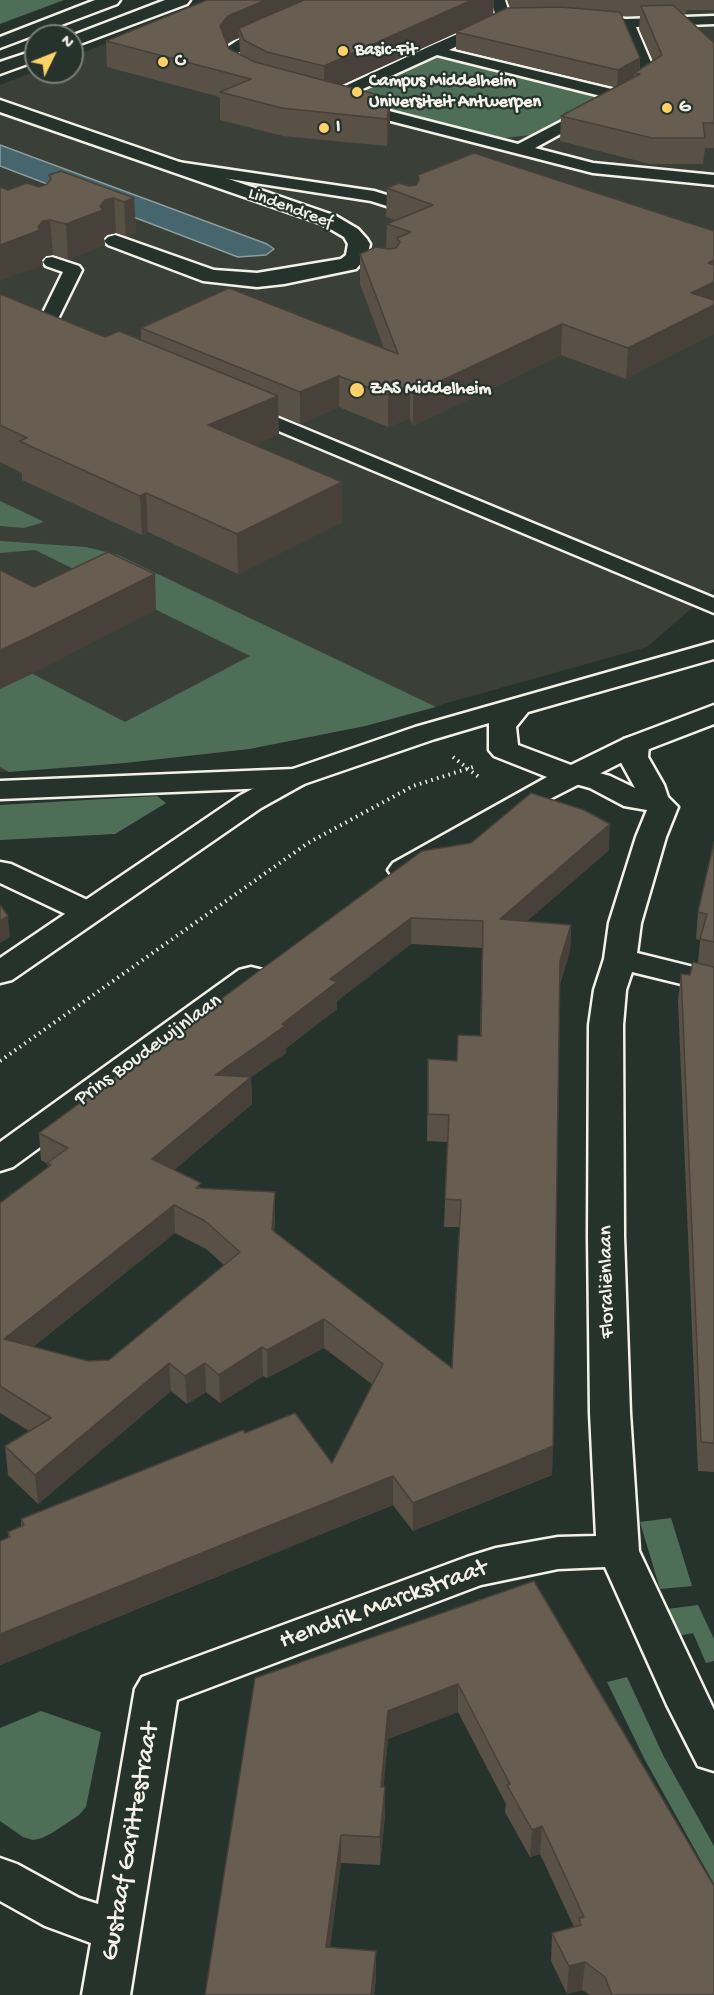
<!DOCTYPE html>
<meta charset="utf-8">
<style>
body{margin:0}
#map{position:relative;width:714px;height:1995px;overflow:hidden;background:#26332d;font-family:"Gochi Hand",sans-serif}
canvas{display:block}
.north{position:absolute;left:24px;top:24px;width:60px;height:60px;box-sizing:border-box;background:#26332d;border:2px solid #787f78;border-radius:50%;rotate:47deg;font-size:16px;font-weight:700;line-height:24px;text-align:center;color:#f4f1e8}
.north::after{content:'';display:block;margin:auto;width:21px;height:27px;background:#ffd166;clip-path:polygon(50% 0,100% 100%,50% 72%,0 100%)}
</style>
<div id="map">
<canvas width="714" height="1995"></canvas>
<div class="north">N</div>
</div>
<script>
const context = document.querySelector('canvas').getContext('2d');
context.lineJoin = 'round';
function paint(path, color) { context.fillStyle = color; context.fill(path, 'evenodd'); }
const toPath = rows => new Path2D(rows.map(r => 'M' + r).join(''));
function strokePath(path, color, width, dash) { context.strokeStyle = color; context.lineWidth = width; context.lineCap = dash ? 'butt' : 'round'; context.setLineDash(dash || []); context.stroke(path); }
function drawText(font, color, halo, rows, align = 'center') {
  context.font = font + ' "Gochi Hand",sans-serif'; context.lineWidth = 4.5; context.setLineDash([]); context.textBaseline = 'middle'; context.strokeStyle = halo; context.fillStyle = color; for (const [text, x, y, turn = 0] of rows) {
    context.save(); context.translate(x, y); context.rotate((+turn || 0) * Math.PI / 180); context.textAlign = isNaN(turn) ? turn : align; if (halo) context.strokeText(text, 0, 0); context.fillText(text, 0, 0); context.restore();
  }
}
paint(toPath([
 [216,0,714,0,714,589,647,647,365,726,249,749,125,763,0,772,0,85,36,71,72,72,72,57]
]), '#3a4038');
paint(toPath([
 [0,0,64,0,0,24],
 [436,55,608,96,531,135,504,138,380,108,362,91],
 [0,501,36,518,44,522,24,528,0,526],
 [0,541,86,547,118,555,436,707,365,726,249,749,125,763,9,772,0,767,0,688,31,673,125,722,250,656,35,550,0,553],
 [157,796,166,803,115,834,0,840,0,805],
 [671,1518,692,1586,660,1589,640,1522],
 [698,1605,714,1639,714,1661,706,1663,693,1633,678,1636,667,1609],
 [627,1677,663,1755,714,1846,714,1884,645,1760,607,1682],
 [41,1711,101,1732,86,1807,79,1815,52,1833,42,1838,33,1840,23,1837,0,1821,0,1728]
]), '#4f6e58');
const water = toPath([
 [0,145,267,244,274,249,266,255,238,257,0,166,0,145]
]);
paint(water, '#46656c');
strokePath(water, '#8c9d9e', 1.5);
const lane = toPath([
 [491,0,505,0,511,19,509,22,449,50,624,92,625,87,642,77,621,27,584,23,582,20,584,17,627,19,714,16,714,24,636,27,658,79,635,93,627,94,626,99,621,101,437,55,332,103,327,105,319,100,322,97,428,47,496,17,491,0],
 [272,27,279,31,277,34,238,53,243,69,256,79,253,82,243,82,231,74,223,54,226,48,238,40,272,27],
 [354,102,518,144,591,106,597,108,599,111,597,114,535,148,593,163,714,175,714,185,593,173,348,110,346,107,348,104,354,102],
 [171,161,374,191,415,204,417,208,415,212,409,213,371,201,165,169,163,166,171,161],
 [52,257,79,266,82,270,55,325,72,331,74,335,72,339,65,341,38,331,36,327,63,272,46,266,43,262,46,258,52,257],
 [245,404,714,598,714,613,238,414,235,410,238,406,245,404]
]);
const street = toPath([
 [95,0,120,0,117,4,0,48,0,37,95,0],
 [165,0,190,0,187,4,72,47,71,36,165,0],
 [36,50,36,61,0,74,0,62,36,50],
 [0,100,336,216,358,229,367,239,370,244,367,257,356,269,284,284,257,287,203,281,108,245,104,241,108,237,115,235,214,270,257,273,341,259,346,255,348,244,344,237,322,224,0,112,0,100],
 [634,736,644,739,649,745,648,757,664,785,668,797,678,807,666,837,641,923,637,953,714,972,714,992,632,972,626,990,623,1025,624,1236,630,1413,639,1551,714,1710,714,1771,698,1766,667,1705,605,1567,558,1569,481,1585,177,1700,130,1995,82,1995,91,1943,45,1926,0,1901,0,1858,17,1864,79,1898,98,1904,135,1689,142,1677,467,1557,496,1548,558,1537,596,1536,590,1413,588,1236,589,1025,594,990,604,959,609,923,636,837,647,810,624,806,590,788,565,781,560,775,565,769,575,766,610,776,635,788,618,757,619,745,624,739,634,736],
 [294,769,304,772,309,778,304,784,294,787,0,799,0,781,294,769],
 [0,862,11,864,98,905,103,912,98,919,87,921,76,919,0,883,0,862]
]);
const secondary = toPath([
 [714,642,714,659,528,712,516,727,518,745,571,765,624,739,714,705,714,724,644,751,544,802,415,877,404,879,393,877,388,870,393,863,547,777,494,756,489,750,489,723,435,739,304,784,261,808,12,980,0,983,0,958,239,796,284,772,415,727,714,642],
 [251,967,263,970,267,977,263,984,13,1167,0,1171,0,1142,239,970,251,967]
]);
strokePath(lane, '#f4f1e8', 5);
strokePath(street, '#f4f1e8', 5);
strokePath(secondary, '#f4f1e8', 5);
strokePath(toPath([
 [453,757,480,778],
 [0,1061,308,843,413,786,473,767]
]), '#f4f1e8', 4, [1.5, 4.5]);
paint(lane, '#26332d');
paint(street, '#26332d');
paint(secondary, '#26332d');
paint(toPath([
 [494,0,493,14,510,8,507,0,714,0,714,10,687,10,686,13,682,13,714,43,714,148,705,148,703,164,650,164,560,141,561,116,615,87,456,49,456,33,341,85,390,98,390,126,387,146,283,136,220,120,220,97,107,67,106,41],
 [622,16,640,16,639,29,653,61,640,69,640,58],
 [239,38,240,54,229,49,227,44,229,42],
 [49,175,134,198,136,232,126,236,116,233,107,235,104,238,105,245,68,259,53,255,46,256,42,260,43,265,8,190,39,187,47,184,49,181],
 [418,175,714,231,626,379,561,355,413,426,410,418,388,427,339,407,300,424,278,415,279,434,254,445,342,482,342,522,238,574,148,532,142,535,22,480,22,473,0,462,0,294,105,337,141,340,141,328,384,348,360,284,360,254,386,249,387,224,395,220,386,217,387,188,416,185,418,182],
 [714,842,714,1472,698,1471,678,1001,681,974,690,975,698,963,700,940,696,939,698,912],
 [609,850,527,921,571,925,570,951,560,984,552,1475,413,1531,393,1505,0,1665,0,1541,8,1538,8,1532,21,1526,21,1519,245,1433,332,1463,373,1385,324,1348,267,1378,263,1376,220,1403,206,1392,187,1404,171,1391,38,1504,8,1475,5,1446,29,1431,0,1413,0,1203,48,1167,47,1164,41,1160,39,1133,422,851],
 [411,944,482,948,480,1036,457,1061,428,1059,427,1141,447,1142,444,1227,460,1227,452,1368,274,1232,275,1220,201,1188,174,1170,252,1104,251,1077,286,1053,285,1049,337,1009,337,1001],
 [175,1233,206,1249,224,1265,109,1360,88,1361,33,1347],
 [534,1581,714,1995,590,1995,582,1990,567,1994,551,1961,552,1933,574,1927,540,1854,530,1857,505,1812,506,1804,458,1712,388,1739,383,1787,385,1815,380,1865,341,1863,330,1947,376,1951,376,1978,374,1995,205,1995,255,1678]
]), '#595046');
paint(toPath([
 [266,0,327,0,239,28,239,38,229,42,221,53,220,26,228,16],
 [472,0,494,0,493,16,456,32,456,33,324,93,324,66],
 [640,58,639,74,634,73,633,79,617,88,618,70],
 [390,98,390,126,387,146,387,119],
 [114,198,116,233,107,235,104,238,105,245,68,259,66,224,100,206,105,200],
 [134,198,136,232,126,236,124,202],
 [50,220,53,255,46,256,42,260,43,265,0,281,0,245,38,227,43,221],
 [714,260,714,334,626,379,628,348,691,293,708,263],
 [562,324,561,355,413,426,413,394],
 [339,376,339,407,300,424,300,392],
 [410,387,410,418,388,427,388,395],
 [278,396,279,434,210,464,208,425],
 [342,482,342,522,238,574,237,534],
 [146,493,148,532,142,535,140,496],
 [155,574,156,610,32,674,0,689,0,650],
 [610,824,609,850,499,945,500,919],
 [8,916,10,937,0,943,0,921],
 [411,918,411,944,337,1001,337,1009,285,1049,286,1053,251,1077,252,1104,154,1187,152,1159,215,1075,282,1024,330,979],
 [571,925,570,951,558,987,560,961],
 [275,1192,275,1220,273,1258,272,1230],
 [174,1205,175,1233,7,1368,4,1339],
 [324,1319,324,1348,267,1378,267,1350],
 [262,1347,263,1376,220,1403,219,1375],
 [169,1363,171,1391,38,1504,35,1475],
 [205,1363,206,1392,187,1404,185,1376],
 [553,1446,552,1475,413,1531,413,1503],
 [393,1476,393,1505,0,1665,0,1634],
 [458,1684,458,1712,388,1739,381,1815,381,1787,388,1711],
 [385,1787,385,1815,380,1865,380,1837],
 [542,1826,540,1854,530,1857,532,1830],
 [341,1835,341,1863,326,1974,326,1947],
 [376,1951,376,1978,374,1995,371,1995],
 [585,1962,582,1990,567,1994,569,1966]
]), '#484139');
const building = toPath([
 [207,0,266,0,228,16,220,26,229,49,255,62,390,98,387,119,282,108,220,92,251,79,106,41,207,0],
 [304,0,472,0,324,66,267,52,244,40,239,28,304,0],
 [673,5,714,43,714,123,703,123,705,138,652,138,561,116,640,74,634,73,662,55,641,6,673,5],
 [561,7,620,12,640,58,618,70,456,32,507,8,561,7],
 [474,153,714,231,714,260,708,263,714,265,714,282,691,293,714,300,714,305,628,348,562,324,413,394,410,387,388,395,339,376,300,392,141,328,229,288,398,354,360,254,376,247,389,249,396,248,400,242,397,238,411,232,387,224,433,205,387,188,399,183,409,186,416,185,419,180,418,175,474,153],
 [61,171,134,198,124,202,114,198,105,200,100,206,103,210,66,224,50,220,43,221,38,227,40,230,0,245,0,187,8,190,27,183,39,187,47,184,51,179,49,175,61,171],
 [0,294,105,337,119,331,278,396,208,425,342,482,237,534,146,493,140,496,19,441,27,438,0,425,0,294],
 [108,552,155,574,29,637,0,650,0,570,34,587,108,552],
 [531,793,584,810,610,824,500,919,571,925,560,961,553,1446,413,1503,393,1476,0,1634,0,1541,10,1537,8,1532,24,1525,21,1519,243,1430,245,1433,295,1413,332,1463,383,1364,324,1319,267,1350,262,1347,219,1375,205,1363,185,1376,169,1363,35,1475,5,1446,51,1418,0,1386,0,1203,51,1165,47,1163,68,1148,39,1133,422,851,471,843,531,793],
 [411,918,483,921,481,1036,458,1035,457,1061,428,1059,428,1114,449,1115,445,1199,461,1200,452,1368,272,1230,275,1192,196,1188,201,1183,152,1159,251,1077,215,1075,285,1026,282,1024,337,982,330,979,411,918],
 [174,1205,205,1221,240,1252,109,1360,88,1361,4,1339,174,1205],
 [714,842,714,942,700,939,707,914,698,912,714,842],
 [0,905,8,916,0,921,0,905],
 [693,962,714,967,714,1443,701,1442,681,974,690,975,693,962],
 [534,1581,714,1886,714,1995,612,1995,605,1977,585,1962,569,1966,552,1933,581,1925,579,1918,584,1917,542,1826,532,1830,507,1785,510,1784,458,1684,388,1711,381,1787,385,1787,380,1837,341,1835,326,1947,376,1951,371,1995,205,1995,255,1678,534,1581]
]);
paint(building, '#675d51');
strokePath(building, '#484139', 1.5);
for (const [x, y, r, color] of [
 [343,51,6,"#ffd166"],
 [163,62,6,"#ffd166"],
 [357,92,6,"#ffd166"],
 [667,108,6,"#ffd166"],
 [324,128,6,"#ffd166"],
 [357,390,8,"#ffd166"]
]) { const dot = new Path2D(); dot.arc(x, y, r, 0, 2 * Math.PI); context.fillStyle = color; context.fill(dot); strokePath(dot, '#26332d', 2); }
drawText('bold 18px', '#f4f1e8', '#26332d', [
 ["Basic-Fit",355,51],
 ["C",175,62],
 ["Campus Middelheim",369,82],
 ["Universiteit Antwerpen",369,103],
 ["G",679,108],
 ["I",336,128],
 ["ZAS Middelheim",370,390]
], 'left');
drawText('18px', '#f4f1e8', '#26332d', [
 ["Lindendreef",290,209,20]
]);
drawText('21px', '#f4f1e8', '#26332d', [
 ["Prins Boudewijnlaan",149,1051,-36],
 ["Floraliënlaan",608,1282,-91]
]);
drawText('26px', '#f4f1e8', '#26332d', [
 ["Hendrik Marckstraat",384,1606,-20],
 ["Gustaaf Garittestraat",132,1842,-80]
]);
</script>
